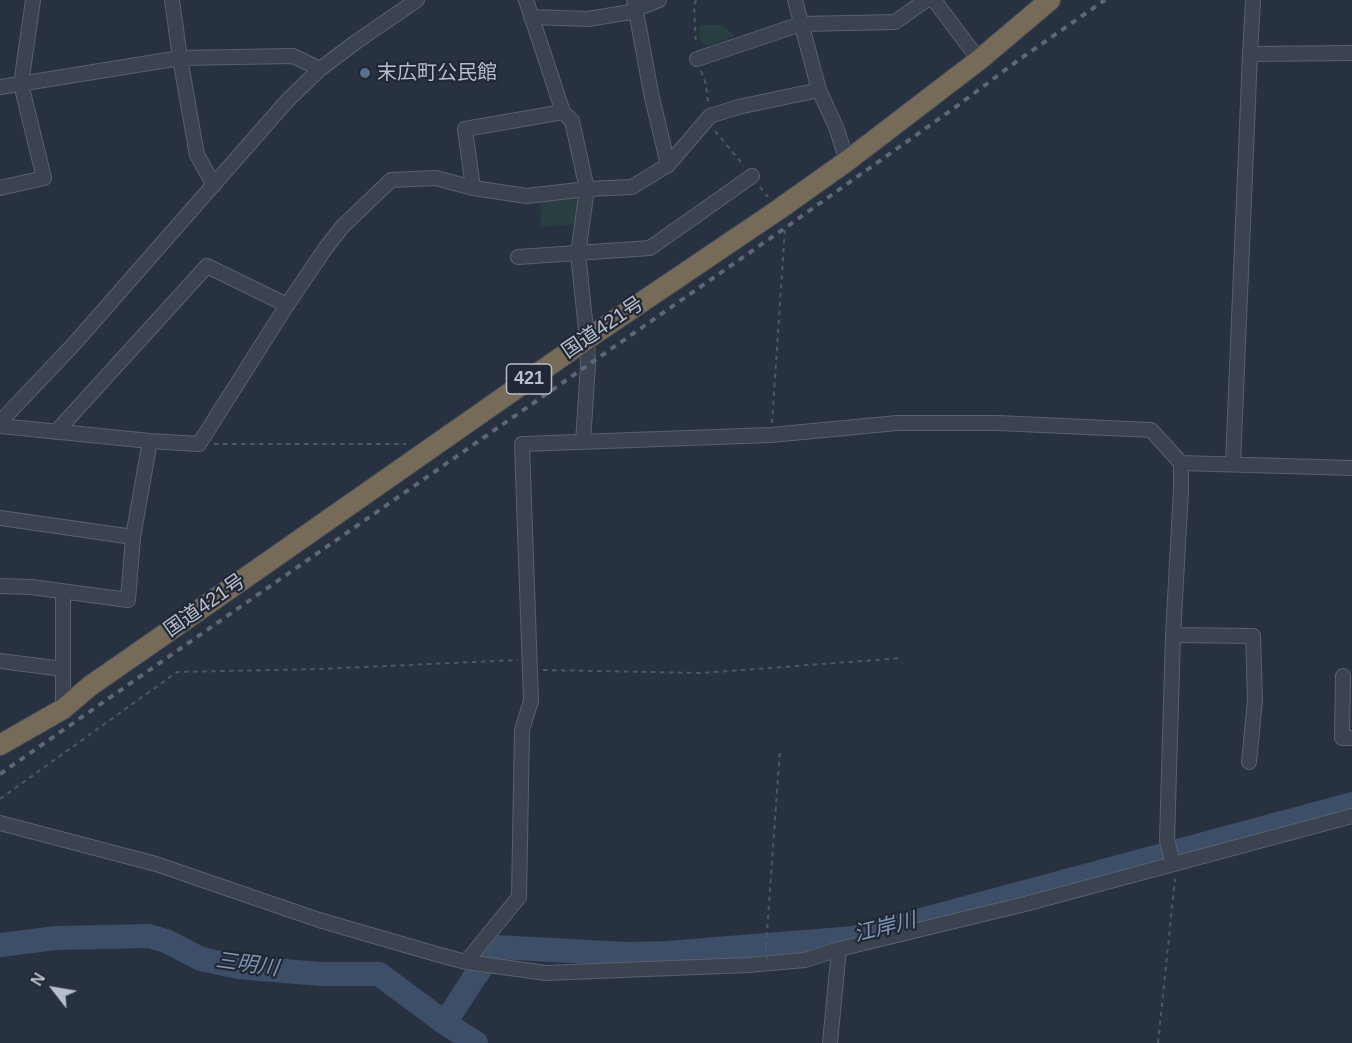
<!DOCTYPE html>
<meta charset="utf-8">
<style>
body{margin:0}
#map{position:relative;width:1352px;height:1043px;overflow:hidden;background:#273140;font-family:Helvetica,sans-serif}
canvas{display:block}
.north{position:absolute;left:24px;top:959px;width:60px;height:60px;-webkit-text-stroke:4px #202835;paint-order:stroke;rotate:301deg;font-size:16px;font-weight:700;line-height:24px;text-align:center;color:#b8beca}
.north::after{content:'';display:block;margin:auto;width:21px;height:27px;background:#b8beca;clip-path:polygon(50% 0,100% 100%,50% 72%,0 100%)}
</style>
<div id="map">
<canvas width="1352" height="1043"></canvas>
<div class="north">N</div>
</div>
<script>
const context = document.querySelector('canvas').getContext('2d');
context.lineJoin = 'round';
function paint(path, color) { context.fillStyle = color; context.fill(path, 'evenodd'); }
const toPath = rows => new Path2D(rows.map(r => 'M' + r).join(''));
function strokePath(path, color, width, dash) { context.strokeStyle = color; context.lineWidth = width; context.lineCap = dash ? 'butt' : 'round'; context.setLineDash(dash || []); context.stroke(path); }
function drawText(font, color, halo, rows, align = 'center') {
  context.font = font + ' Helvetica,"Noto Sans JP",sans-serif'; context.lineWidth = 4.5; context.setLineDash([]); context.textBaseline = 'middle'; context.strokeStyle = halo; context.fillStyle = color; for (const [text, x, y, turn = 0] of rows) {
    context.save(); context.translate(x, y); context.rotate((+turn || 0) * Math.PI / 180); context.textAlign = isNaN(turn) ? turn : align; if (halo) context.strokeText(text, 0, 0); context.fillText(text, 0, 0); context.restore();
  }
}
paint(toPath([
 [699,25,723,25,735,36,708,46,700,41],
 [574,196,581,204,578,224,541,227,540,200]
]), '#293e41');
strokePath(toPath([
 [0,945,56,938,149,936,166,941,201,959,238,967,320,974,379,974,445,1023,476,1043],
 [445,1023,474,978,496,947,627,954,668,953,854,938,1352,804]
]), '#3d4e68', 24);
const minor = toPath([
 [172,0,180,58,197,155,214,185],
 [526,0,563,112,572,121,587,189,578,254,587,339,588,365,583,442],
 [634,0,651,93,668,165],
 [795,0,819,90,836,127,847,161],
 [934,0,979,60],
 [636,9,659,0],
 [531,17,588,19,637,11],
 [1250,54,1352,53],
 [697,59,801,24,895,22,926,0],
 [0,87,180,58,293,56,320,69],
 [0,188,44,178,21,84,33,0],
 [473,188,465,129,563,112],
 [518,257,650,248,752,176],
 [0,422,74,344,287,101,320,69,356,42,417,0],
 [0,426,150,441,199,444,287,305,325,249,342,227,391,180,436,178,473,188,527,196,587,189,632,187,668,165,710,116,738,107,819,90],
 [56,432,207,266,287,305],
 [1181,463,1352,468],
 [1233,464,1250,54,1253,0],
 [0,518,133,537],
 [0,586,31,587,128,600,133,537,150,441],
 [1173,635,1253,636,1255,700,1249,762],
 [0,661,63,669],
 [1343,676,1342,738,1352,738],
 [63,709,63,591],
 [0,823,156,864,319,920,436,954,466,962,546,973,748,965,805,960,839,949,1025,904,1352,816],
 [466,962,519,897,522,730,531,701,522,444,771,435,897,423,998,423,1151,430,1181,463,1181,490,1173,635,1167,840,1173,863],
 [830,1043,839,949]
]);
const highway = toPath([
 [0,745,63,709,90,686,152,643,587,339,778,210,847,161,979,60,1050,0]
]);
strokePath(minor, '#59616d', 16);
strokePath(highway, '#464e5a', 22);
strokePath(toPath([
 [696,0,694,6,696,45],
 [701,71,706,84,708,103],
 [715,131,744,166],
 [760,187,768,197],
 [772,423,785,228,784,225],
 [214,444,406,444],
 [543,670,702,673,902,658],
 [0,799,177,672,319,669,518,660],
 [766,946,780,750],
 [1158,1043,1175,879]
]), '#475b5e', 2, [4.5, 4.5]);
strokePath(minor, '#3b4350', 14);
strokePath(highway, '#766b58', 20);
strokePath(toPath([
 [0,774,785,228,957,106,1020,59,1105,0]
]), '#5d6777', 4, [6, 6]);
strokePath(toPath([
 [766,946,768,965]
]), '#475b5e', 2, [4.5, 4.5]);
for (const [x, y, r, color] of [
 [365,73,6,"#5c6f8a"]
]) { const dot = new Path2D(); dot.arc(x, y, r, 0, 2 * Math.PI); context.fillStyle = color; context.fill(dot); strokePath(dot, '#202835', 2); }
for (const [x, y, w] of [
 [529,379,45]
]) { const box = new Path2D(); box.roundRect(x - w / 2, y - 15, w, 30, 4.5); context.fillStyle = '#202835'; context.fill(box); strokePath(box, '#b8beca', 1.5); }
drawText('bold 18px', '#b8beca', null, [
 ["421",529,379]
]);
drawText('20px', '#b8beca', '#202835', [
 ["末広町公民館",377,73]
], 'left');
drawText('20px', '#b8beca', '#202835', [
 ["国道421号",603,328,-34],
 ["国道421号",205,606,-35]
]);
drawText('italic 21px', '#8094b1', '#202835', [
 ["江岸川",885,928,-14],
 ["三明川",247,965,8]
]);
</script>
